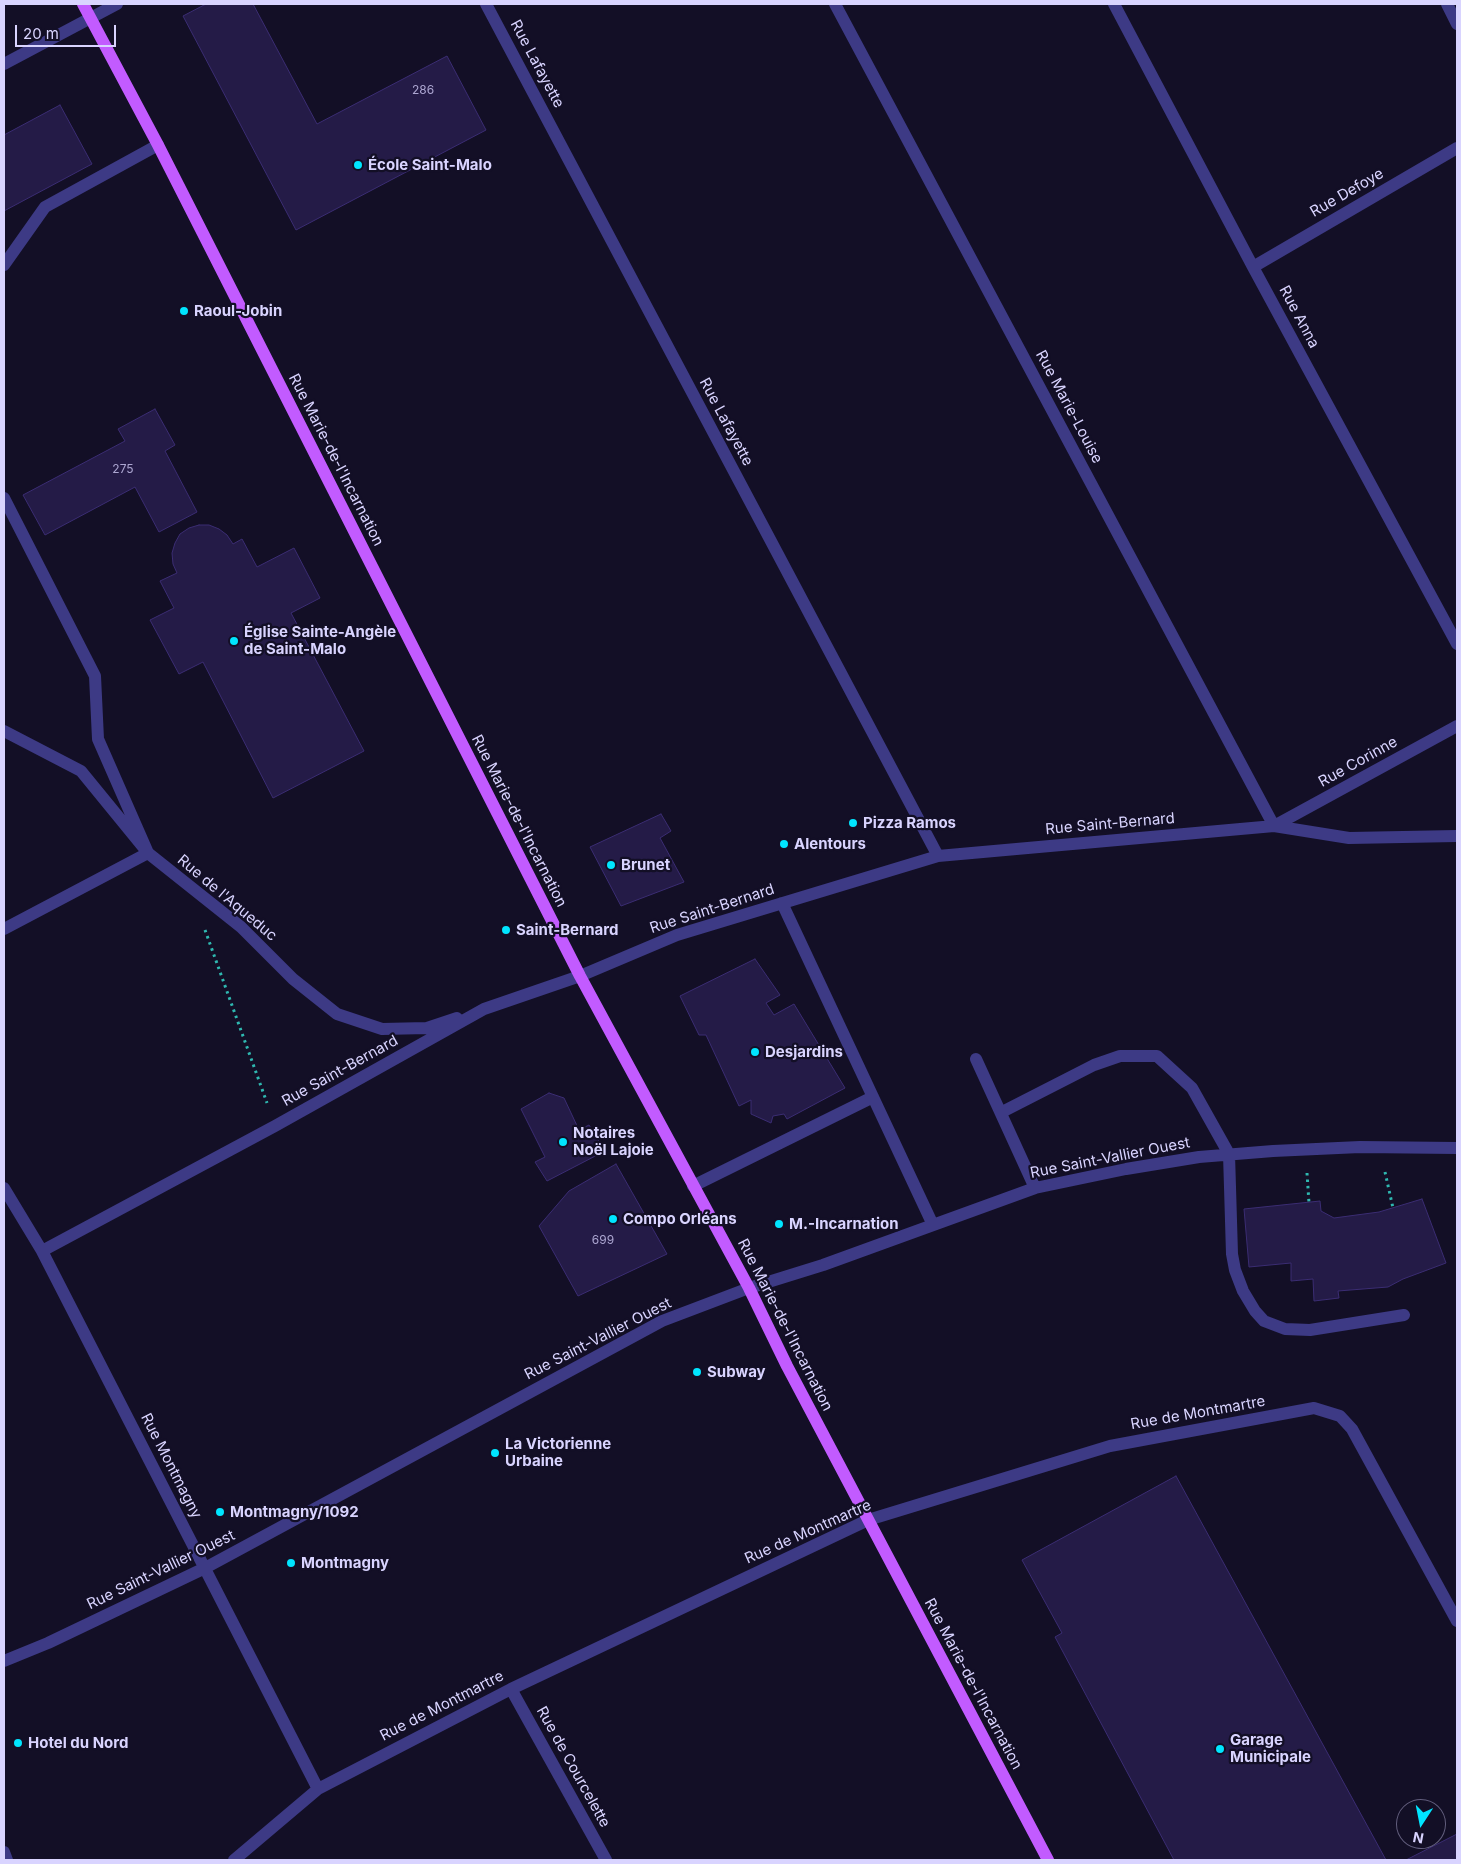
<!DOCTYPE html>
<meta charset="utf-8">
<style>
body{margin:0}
#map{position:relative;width:1461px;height:1864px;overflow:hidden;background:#130f26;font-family:Inter,sans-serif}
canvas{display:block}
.frame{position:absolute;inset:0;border:5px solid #d9d4ff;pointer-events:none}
.north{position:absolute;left:1396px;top:1799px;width:50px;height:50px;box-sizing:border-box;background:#130f26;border:1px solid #625e7d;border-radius:50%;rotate:191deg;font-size:14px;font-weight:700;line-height:20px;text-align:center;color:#d9d4ff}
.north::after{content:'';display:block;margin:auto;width:18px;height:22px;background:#00e5ff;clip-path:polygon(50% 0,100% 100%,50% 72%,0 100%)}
.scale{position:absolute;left:15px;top:25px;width:101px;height:22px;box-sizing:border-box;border:2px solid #d9d4ff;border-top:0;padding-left:6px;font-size:15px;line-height:18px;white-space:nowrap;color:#d9d4ff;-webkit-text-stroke:4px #130f26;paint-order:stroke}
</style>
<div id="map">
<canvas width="1461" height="1864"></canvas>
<div class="frame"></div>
<div class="north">N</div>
<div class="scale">20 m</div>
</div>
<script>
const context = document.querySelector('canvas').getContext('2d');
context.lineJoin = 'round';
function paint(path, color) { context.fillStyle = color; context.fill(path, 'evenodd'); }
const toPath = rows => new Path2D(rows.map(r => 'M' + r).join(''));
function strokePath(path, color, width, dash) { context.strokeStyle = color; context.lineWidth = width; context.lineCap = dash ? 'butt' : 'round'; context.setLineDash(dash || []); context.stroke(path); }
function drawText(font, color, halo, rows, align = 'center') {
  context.font = font + ' Inter,sans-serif'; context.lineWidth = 4.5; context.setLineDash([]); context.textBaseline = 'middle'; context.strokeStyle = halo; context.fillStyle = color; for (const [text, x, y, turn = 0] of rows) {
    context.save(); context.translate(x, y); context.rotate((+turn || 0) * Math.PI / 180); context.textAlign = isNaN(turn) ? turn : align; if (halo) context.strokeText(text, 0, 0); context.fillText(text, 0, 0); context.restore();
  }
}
const building = toPath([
 [206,4,253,4,317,124,447,56,486,130,296,230,183,16,206,4],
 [60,105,92,164,4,211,4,135,60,105],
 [155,409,175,445,165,451,197,512,159,532,135,487,45,535,23,495,125,441,118,429,155,409],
 [199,525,209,525,219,529,227,535,233,544,242,539,257,567,294,548,320,598,291,613,364,751,273,798,203,662,179,674,150,620,174,608,160,581,177,573,173,564,172,553,175,543,180,534,189,528,199,525],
 [661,814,671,831,660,838,684,882,621,906,590,847,661,814],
 [755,959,780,995,766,1003,774,1015,794,1004,845,1088,787,1119,784,1114,773,1116,771,1123,751,1114,751,1100,739,1106,706,1035,699,1035,680,996,755,959],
 [549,1093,564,1098,579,1130,589,1125,605,1151,547,1181,535,1162,545,1157,521,1109,549,1093],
 [616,1164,667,1254,578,1296,539,1226,569,1191,616,1164],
 [1422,1199,1446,1263,1403,1279,1388,1287,1338,1291,1339,1298,1314,1301,1313,1279,1291,1281,1291,1263,1249,1267,1244,1209,1320,1201,1321,1211,1334,1218,1379,1212,1422,1199],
 [1176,1476,1386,1860,1174,1860,1055,1637,1062,1633,1022,1560,1176,1476],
 [1457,1834,1457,1860,1406,1860,1457,1834]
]);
paint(building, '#241b47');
strokePath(building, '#3b2d73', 1);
strokePath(toPath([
 [205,930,267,1103],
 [1385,1172,1393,1208],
 [1307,1173,1309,1203]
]), '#2fb8b0', 3, [2.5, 4]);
strokePath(toPath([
 [486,4,938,856],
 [835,4,1274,826],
 [1114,4,1253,267,1457,644],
 [1447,4,1457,24],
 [4,64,117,4],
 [4,265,45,207,158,145],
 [1253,267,1457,148],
 [4,498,95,676,98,739,148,853,4,929],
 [4,731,81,771,148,853,241,927,293,979,337,1014,382,1029,427,1028,457,1018],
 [1274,826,1457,726],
 [782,903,933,1225],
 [976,1059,1035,1188],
 [1002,1112,1094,1065,1120,1056,1157,1056,1192,1088,1229,1154,1232,1254,1235,1270,1243,1291,1255,1311,1264,1321,1285,1329,1310,1330,1404,1315],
 [693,1186,873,1097],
 [4,1188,42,1251,318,1789],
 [42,1251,275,1126,484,1009,580,976,677,935,938,856,1274,826,1349,838,1457,836],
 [4,1661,48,1643,205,1568,662,1321,749,1288,823,1265,1035,1188,1126,1169,1199,1157,1273,1151,1360,1147,1457,1148],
 [511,1689,606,1860],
 [4,1852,7,1860],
 [234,1860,318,1789,511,1689,868,1520,1110,1446,1314,1408,1340,1416,1352,1429,1457,1621]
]), '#3d3a85', 12);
strokePath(toPath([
 [83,4,158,145,580,976,749,1288,787,1366,1048,1860]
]), '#c25bff', 12);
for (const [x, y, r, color] of [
 [358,165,5,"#00e5ff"],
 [184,311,5,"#00e5ff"],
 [234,641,5,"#00e5ff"],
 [853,823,5,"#00e5ff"],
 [784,844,5,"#00e5ff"],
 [611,865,5,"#00e5ff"],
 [506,930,5,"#00e5ff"],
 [755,1052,5,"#00e5ff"],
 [563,1142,5,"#00e5ff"],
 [613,1219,5,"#00e5ff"],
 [779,1224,5,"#00e5ff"],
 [697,1372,5,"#00e5ff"],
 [495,1453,5,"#00e5ff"],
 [220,1512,5,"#00e5ff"],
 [291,1563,5,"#00e5ff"],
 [18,1743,5,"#00e5ff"],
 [1220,1749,5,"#00e5ff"]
]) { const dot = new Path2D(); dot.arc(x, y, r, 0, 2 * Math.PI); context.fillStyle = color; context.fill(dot); strokePath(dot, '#130f26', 2); }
drawText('12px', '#aca6d1', null, [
 ["286",423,90],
 ["275",123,469],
 ["699",603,1240]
]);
drawText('15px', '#d9d4ff', '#130f26', [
 ["Rue Lafayette",537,64,62],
 ["Rue Defoye",1347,193,-30],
 ["Rue Anna",1299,317,62],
 ["Rue Marie-Louise",1069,407,62],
 ["Rue Lafayette",726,422,62],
 ["Rue Marie-de-l'Incarnation",336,460,63],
 ["Rue Corinne",1358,762,-29],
 ["Rue Marie-de-l'Incarnation",519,821,63],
 ["Rue Saint-Bernard",1110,824,-5],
 ["Rue de l'Aqueduc",227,898,40],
 ["Rue Saint-Bernard",712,909,-18],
 ["Rue Saint-Bernard",340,1071,-29],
 ["Rue Saint-Vallier Ouest",1110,1158,-11],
 ["Rue Marie-de-l'Incarnation",785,1325,63],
 ["Rue Saint-Vallier Ouest",598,1339,-27],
 ["Rue de Montmartre",1198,1413,-10],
 ["Rue Montmagny",171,1466,63],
 ["Rue de Montmartre",808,1532,-24],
 ["Rue Saint-Vallier Ouest",161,1570,-26],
 ["Rue Marie-de-l'Incarnation",973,1684,62],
 ["Rue de Montmartre",442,1706,-27],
 ["Rue de Courcelette",573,1767,61]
]);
drawText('bold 15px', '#d9d4ff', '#130f26', [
 ["École Saint-Malo",368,165],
 ["Raoul-Jobin",194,311],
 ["Église Sainte-Angèle",244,632],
 ["de Saint-Malo",244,649],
 ["Pizza Ramos",863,823],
 ["Alentours",794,844],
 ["Brunet",621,865],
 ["Saint-Bernard",516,930],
 ["Desjardins",765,1052],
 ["Notaires",573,1133],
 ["Noël Lajoie",573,1150],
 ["Compo Orléans",623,1219],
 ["M.-Incarnation",789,1224],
 ["Subway",707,1372],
 ["La Victorienne",505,1444],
 ["Urbaine",505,1461],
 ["Montmagny/1092",230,1512],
 ["Montmagny",301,1563],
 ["Garage",1230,1740],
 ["Municipale",1230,1757],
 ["Hotel du Nord",28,1743]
], 'left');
</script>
